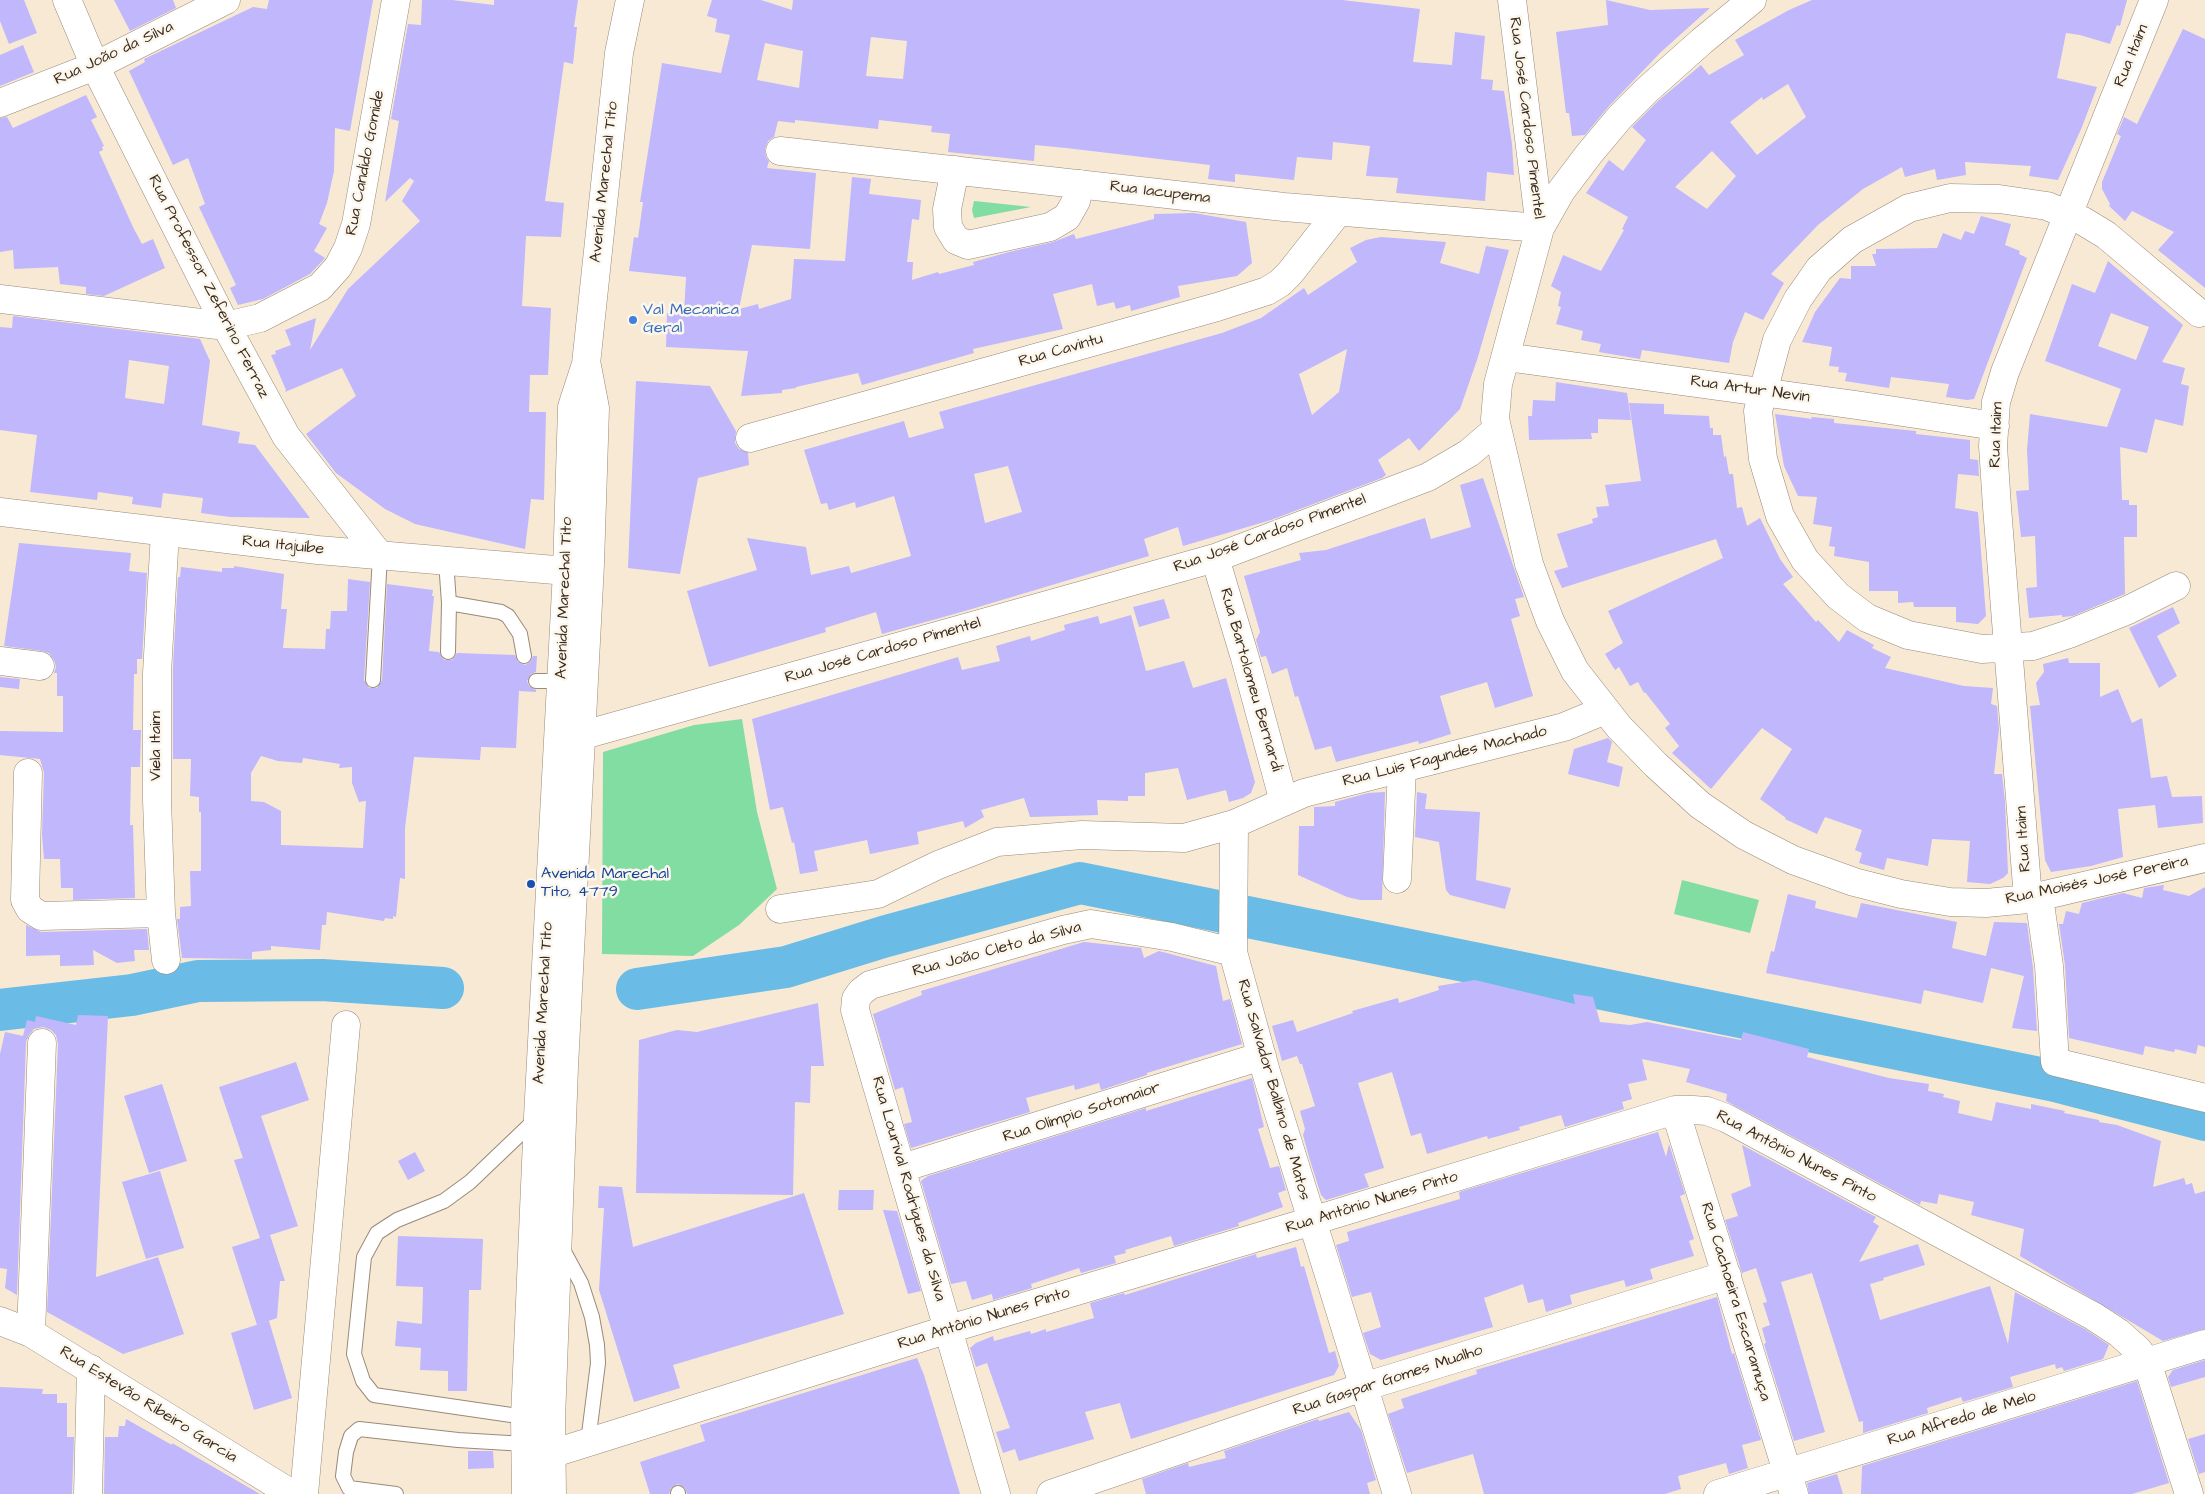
<!DOCTYPE html>
<meta charset="utf-8">
<style>
body{margin:0}
canvas{display:block;background:#f7e9d4}
</style>
<canvas width="2205" height="1494"></canvas>
<script>
const context = document.querySelector('canvas').getContext('2d');
context.lineJoin = 'round';
function paint(path, color) { context.fillStyle = color; context.fill(path, 'evenodd'); }
const toPath = rows => new Path2D(rows.map(r => 'M' + r).join(''));
function strokePath(path, color, width, dash) { context.strokeStyle = color; context.lineWidth = width; context.lineCap = dash ? 'butt' : 'round'; context.setLineDash(dash || []); context.stroke(path); }
function drawText(font, color, halo, rows, align = 'center') {
  context.font = font + ' "Architects Daughter",sans-serif'; context.lineWidth = 5; context.setLineDash([]); context.textBaseline = 'middle'; context.strokeStyle = halo; context.fillStyle = color; for (const [text, x, y, turn = 0] of rows) {
    context.save(); context.translate(x, y); context.rotate((+turn || 0) * Math.PI / 180); context.textAlign = isNaN(turn) ? turn : align; if (halo) context.strokeText(text, 0, 0); context.fillText(text, 0, 0); context.restore();
  }
}
paint(toPath([
 [974,201,984,202,1031,207,974,218,972,210],
 [742,719,757,812,777,889,739,925,693,956,602,954,603,752,694,725],
 [1682,880,1759,900,1750,933,1674,914]
]), '#82dda3');
strokePath(toPath([
 [637,989,786,967,883,937,1080,883,2055,1081,2205,1120],
 [0,1010,132,995,198,981,322,980,443,988]
]), '#6abce6', 42);
paint(toPath([
 [0,0,24,0,37,33,9,44,0,21],
 [114,0,173,0,176,8,130,31],
 [269,0,373,0,350,131,335,128,334,171,327,203,319,224,327,228,314,251,325,258,310,274,263,299,238,305,230,288,236,285,199,207,205,204,188,158,173,165,129,71,145,62,144,59,253,7,267,9],
 [422,0,452,0,494,5,494,0,578,0,574,27,577,27,573,64,564,62,545,201,564,203,561,237,526,236,522,306,551,308,548,375,530,375,529,412,546,412,544,500,531,499,525,549,415,524,385,509,336,473,306,434,356,396,342,368,285,392,286,390,271,355,276,354,275,351,291,345,285,330,316,318,310,350,348,289,420,221,402,201,414,181,410,178,385,202,399,121,391,119,408,24,421,25],
 [712,0,761,0,792,10,793,0,1342,0,1420,9,1413,62,1452,65,1455,32,1485,36,1481,79,1493,80,1492,90,1504,91,1512,144,1514,175,1487,172,1485,201,1396,193,1398,178,1366,176,1370,146,1333,142,1332,160,1297,157,1294,180,1235,174,1235,182,1208,179,1210,165,1066,148,1035,145,1034,161,948,152,950,134,931,132,932,126,879,120,878,129,795,120,795,123,778,121,774,137,768,141,765,149,766,157,769,161,767,168,816,173,810,249,752,245,739,309,758,304,759,309,791,299,794,259,845,261,852,177,871,179,869,194,921,200,919,220,912,219,907,262,913,262,912,280,938,272,939,274,974,265,973,262,1009,252,1053,242,1074,234,1076,239,1154,219,1154,214,1194,213,1246,222,1252,263,1237,276,1178,286,1180,297,1131,311,1130,305,1116,309,1114,302,1097,306,1092,284,1053,294,1063,329,973,349,974,353,862,385,858,373,796,387,796,388,782,390,782,393,741,396,748,351,666,347,667,313,684,314,686,277,629,271,634,237,638,238,643,202,640,202,662,63,721,73,730,35,715,32,717,19,707,16],
 [871,37,907,41,903,79,866,76],
 [765,43,803,51,799,88,757,80],
 [1606,0,1650,10,1710,8,1661,52,1609,106,1585,135,1572,136,1569,113,1566,113,1556,32,1608,25],
 [1812,0,2127,0,2120,26,2117,25,2110,44,2080,35,2066,33,2057,78,2097,87,2082,127,2058,180,2029,176,2031,166,1965,162,1966,175,1937,180,1935,169,1905,177,1902,167,1863,189,1818,225,1771,274,1784,283,1763,320,1745,312,1733,342,1729,363,1642,350,1640,359,1599,352,1601,344,1581,340,1583,331,1556,324,1561,307,1558,306,1561,292,1551,286,1563,255,1601,271,1624,230,1622,229,1628,217,1586,193,1609,160,1623,171,1646,140,1632,127,1658,101,1701,65,1709,75,1744,55,1735,40,1789,10],
 [1788,84,1806,117,1757,155,1730,122,1762,97,1763,100],
 [1712,151,1736,176,1707,209,1675,187],
 [2183,29,2205,39,2205,288,2158,250,2174,232,2132,211,2125,221,2109,206,2110,204,2102,189,2102,182,2121,136,2117,134,2124,117,2137,124],
 [23,45,34,72,0,86,0,55],
 [86,95,97,117,91,120,104,146,102,147,103,150,99,152,133,227,142,244,153,239,165,268,104,296,86,294,86,287,60,284,58,267,14,269,13,250,0,252,0,118,7,117,13,128],
 [1981,216,2011,224,2005,245,2020,251,2019,254,2027,258,1974,399,1967,400,1946,397,1949,384,1891,377,1889,388,1845,381,1847,373,1838,372,1839,367,1829,366,1832,347,1802,342,1815,312,1840,278,1851,279,1851,266,1876,266,1872,254,1876,254,1876,249,1937,248,1943,233,1961,240,1965,231,1974,234],
 [1381,237,1446,242,1440,263,1479,274,1486,246,1509,250,1477,360,1460,409,1419,451,1409,438,1378,460,1386,475,1382,478,1271,520,1183,546,1178,527,1144,539,1149,556,965,611,882,634,876,612,825,628,826,632,709,667,687,591,757,570,747,538,806,547,811,575,849,566,851,573,911,556,894,496,856,508,855,502,829,510,827,503,821,504,804,450,904,421,909,438,944,428,939,412,1222,333,1261,318,1304,288,1308,295,1357,262,1350,248,1366,240],
 [1347,349,1339,392,1312,415,1299,374],
 [1008,466,1022,512,985,523,974,474],
 [2108,261,2183,325,2162,362,2185,368,2181,384,2189,386,2183,426,2155,419,2147,453,2120,447,2122,500,2129,500,2129,505,2137,505,2137,537,2124,537,2125,594,2073,616,2062,617,2062,615,2029,618,2026,588,2037,587,2035,536,2021,537,2016,491,2029,490,2027,450,2030,414,2107,427,2121,389,2045,361,2072,284,2095,293],
 [2111,313,2149,327,2136,360,2098,346],
 [13,316,200,339,210,361,202,425,240,432,238,443,255,445,310,518,230,517,201,513,203,498,163,493,161,508,132,504,133,497,98,492,97,500,30,492,37,435,0,430,0,327,12,328],
 [129,360,169,366,164,404,125,398],
 [636,381,710,386,736,431,735,443,739,449,748,453,749,465,698,478,680,574,628,568],
 [1556,382,1627,393,1631,420,1598,419,1598,433,1591,433,1592,439,1529,440,1528,416,1532,416,1533,400,1555,401],
 [1629,403,1664,404,1664,414,1709,416,1710,428,1713,428,1713,435,1721,435,1724,457,1726,456,1729,474,1733,474,1737,508,1742,507,1747,526,1760,518,1780,559,1793,577,1783,584,1816,622,1818,620,1839,642,1847,630,1874,645,1872,648,1891,657,1885,668,1964,686,1993,688,1991,704,1997,706,1999,729,1994,774,2002,774,2005,802,2008,873,2003,878,1990,884,1967,882,1970,841,1932,839,1928,866,1887,858,1884,870,1859,863,1862,853,1855,850,1862,830,1825,817,1817,834,1785,819,1786,818,1760,799,1792,749,1762,728,1711,789,1672,753,1679,746,1665,728,1670,724,1645,692,1644,693,1638,682,1630,686,1619,667,1615,670,1605,654,1623,643,1608,611,1723,558,1716,539,1562,588,1554,571,1568,567,1557,534,1593,523,1592,519,1598,517,1596,507,1609,506,1605,485,1641,481],
 [1775,414,1812,419,1811,417,1834,419,1834,423,1916,431,1916,434,1970,440,1970,459,1978,460,1979,476,1958,474,1955,508,1978,512,1986,616,1978,624,1956,622,1956,607,1914,607,1913,602,1898,603,1898,591,1869,591,1869,562,1834,556,1835,547,1829,546,1832,527,1813,524,1817,497,1798,496,1784,466],
 [1483,478,1524,597,1515,599,1520,616,1511,619,1533,696,1495,708,1487,682,1440,696,1451,734,1419,744,1418,741,1336,762,1331,746,1315,750,1298,696,1295,697,1287,668,1272,674,1266,656,1261,657,1256,640,1260,632,1244,576,1301,560,1299,553,1326,550,1425,518,1431,539,1471,527,1460,485],
 [19,543,131,553,129,571,147,573,142,659,137,659,137,674,134,674,133,730,141,730,140,767,131,767,130,825,133,825,135,898,73,900,73,888,61,888,60,859,44,859,42,835,44,773,40,759,0,755,0,731,63,732,63,696,57,696,57,673,54,673,56,667,54,660,49,653,42,651,4,646],
 [234,566,284,574,281,609,287,609,283,648,325,649,326,629,330,629,331,611,347,611,348,579,370,582,364,680,369,688,377,688,382,680,387,584,433,590,432,596,434,596,429,651,439,652,444,660,452,660,457,653,515,655,518,662,525,665,530,662,533,656,537,656,536,672,531,674,527,681,529,686,536,690,536,692,519,691,516,748,481,747,480,760,414,757,405,828,405,879,400,878,396,917,393,916,393,919,385,918,384,921,327,912,326,925,322,925,320,950,271,946,271,950,252,952,252,959,182,958,177,919,180,919,180,907,191,906,190,871,201,871,201,812,199,812,199,797,190,796,191,759,173,759,173,665,178,577,180,577,181,567,222,572,222,568,234,568],
 [261,756,278,761,302,763,303,758,340,764,339,768,352,767,352,783,359,802,366,801,363,848,281,845,281,811,264,802,251,801,251,773],
 [1164,599,1170,618,1139,627,1133,607],
 [2173,607,2180,623,2157,636,2177,676,2159,688,2129,628],
 [1131,615,1146,671,1184,661,1193,688,1226,678,1255,782,1251,793,1243,798,1229,802,1226,790,1187,800,1178,768,1145,773,1145,796,1128,796,1128,801,1097,800,1098,815,1030,817,1024,798,981,810,984,817,965,828,963,821,917,832,919,844,870,854,867,840,814,851,818,871,800,874,794,842,792,843,783,807,770,810,752,719,958,657,962,670,1000,661,996,646,1030,636,1031,641,1065,630,1064,625,1098,616,1100,624],
 [2068,658,2069,663,2100,663,2100,697,2118,689,2132,723,2142,718,2151,778,2167,776,2172,797,2202,796,2203,823,2158,828,2155,805,2118,809,2123,857,2091,866,2051,872,2045,860,2030,706,2040,705,2036,683,2044,672,2043,664],
 [0,677,20,679,19,689,0,687],
 [1608,738,1612,742,1607,762,1623,767,1619,787,1568,774,1574,749],
 [1385,792,1382,900,1360,900,1347,897,1298,875,1299,826,1314,826,1314,807,1335,806,1335,802,1368,793],
 [1417,792,1427,794,1425,809,1480,812,1476,880,1511,888,1505,909,1450,895,1446,890,1439,842,1415,837],
 [2164,885,2163,890,2189,896,2205,887,2205,1047,2198,1045,2196,1054,2175,1049,2174,1052,2145,1046,2143,1055,2069,1038,2065,965,2059,924,2063,924,2066,911,2079,914,2082,903,2123,893,2142,898,2144,888],
 [1788,894,1816,901,1815,908,1857,918,1861,903,1957,922,1952,948,1986,956,1994,922,2027,923,2033,968,2037,1031,2012,1028,2024,976,1991,968,1983,1003,1924,990,1921,1004,1766,973,1771,951,1774,952],
 [26,925,41,932,147,929,149,950,134,950,135,961,117,963,93,950,94,965,60,966,60,955,26,956],
 [1084,942,1141,948,1144,958,1159,951,1216,966,1223,1001,1230,999,1242,1044,1147,1073,1147,1075,1101,1090,1099,1083,1075,1090,1074,1085,1026,1098,1030,1112,911,1148,904,1124,912,1122,903,1087,895,1090,873,1014,922,995,921,991],
 [1475,980,1575,1004,1573,994,1593,997,1600,1022,1630,1025,1647,1022,1741,1040,1743,1032,1809,1049,1807,1057,1889,1078,1929,1084,1928,1091,1944,1094,1943,1097,1960,1101,1958,1113,1992,1121,1996,1102,2031,1109,2031,1104,2065,1111,2064,1113,2099,1120,2099,1122,2117,1125,2161,1141,2153,1187,2184,1178,2186,1185,2192,1183,2195,1194,2205,1191,2205,1329,2163,1341,2020,1256,2024,1229,1971,1215,1974,1202,1939,1194,1937,1204,1921,1201,1920,1205,1726,1101,1727,1094,1686,1082,1690,1069,1642,1059,1647,1080,1628,1084,1632,1099,1622,1102,1624,1109,1565,1127,1561,1115,1519,1127,1520,1130,1488,1139,1487,1136,1427,1154,1421,1133,1411,1136,1392,1072,1358,1083,1384,1168,1364,1174,1369,1187,1326,1200,1321,1195,1309,1157,1303,1135,1305,1129,1300,1111,1315,1106,1302,1064,1300,1064,1297,1056,1282,1061,1272,1026,1293,1020,1297,1032,1353,1013,1352,1011,1398,998,1399,1003,1439,990,1438,986],
 [818,1003,824,1066,811,1066,810,1103,795,1102,793,1195,636,1193,639,1040,677,1030,697,1032],
 [78,1015,108,1016,96,1277,158,1257,184,1334,123,1354,47,1312,58,1044,56,1035,51,1030,43,1027,34,1029,29,1035,26,1042,17,1295,5,1288,7,1269,0,1268,0,1054,5,1032,23,1036,27,1020,35,1022,36,1016,76,1025],
 [296,1062,309,1100,261,1116,298,1226,270,1235,285,1281,280,1281,277,1318,257,1325,232,1247,260,1238,234,1160,243,1158,219,1087],
 [1252,1078,1264,1127,1258,1129,1270,1168,1279,1166,1286,1190,1278,1193,1283,1207,1238,1223,1239,1226,1174,1246,1171,1236,1125,1250,1126,1253,1114,1256,1116,1263,1081,1273,1079,1268,1031,1284,1032,1288,993,1300,992,1294,972,1300,966,1281,951,1284,921,1181,928,1176,1146,1108,1146,1111],
 [162,1084,187,1161,149,1173,124,1096],
 [1658,1132,1666,1157,1669,1144,1685,1194,1680,1196,1694,1239,1689,1241,1694,1256,1650,1269,1653,1279,1626,1287,1624,1280,1570,1295,1572,1304,1546,1312,1543,1299,1528,1303,1523,1284,1484,1298,1493,1327,1381,1360,1370,1354,1363,1333,1381,1327,1371,1292,1352,1297,1336,1245,1349,1241,1347,1232,1460,1199,1459,1192],
 [1742,1145,1876,1217,1873,1222,1879,1226,1859,1262,1918,1244,1925,1265,1883,1278,1884,1280,1870,1284,1880,1320,1990,1286,2008,1344,2015,1292,2085,1329,2109,1345,2103,1359,2064,1371,2062,1367,2056,1369,2055,1364,2010,1377,2013,1387,1963,1402,1961,1397,1927,1408,1928,1413,1863,1433,1863,1421,1859,1422,1812,1273,1781,1282,1825,1432,1794,1441,1764,1344,1766,1343,1762,1328,1770,1325,1763,1303,1767,1302,1756,1268,1742,1273,1725,1220,1738,1216,1731,1194,1751,1186],
 [415,1152,425,1171,408,1180,398,1161],
 [160,1171,184,1248,146,1259,122,1182],
 [599,1186,622,1187,633,1247,804,1193,844,1314,673,1365,680,1388,634,1402,599,1290,604,1208,598,1208],
 [839,1190,874,1190,873,1210,838,1210],
 [883,1210,897,1211,921,1291,908,1294],
 [398,1236,483,1239,481,1290,469,1290,467,1391,448,1391,448,1371,420,1370,421,1348,395,1346,397,1321,422,1324,423,1287,396,1286],
 [1296,1247,1301,1267,1304,1266,1329,1353,1335,1351,1339,1366,1334,1375,1131,1439,1120,1403,1085,1412,1094,1439,1019,1461,1015,1449,1003,1453,996,1432,1010,1428,987,1363,976,1367,970,1348,976,1343,993,1336,994,1341,1030,1331,1031,1334,1046,1329,1046,1332,1094,1318,1090,1303,1124,1293,1125,1295,1256,1254,1257,1258],
 [1717,1297,1732,1354,1734,1353,1761,1440,1742,1445,1748,1468,1729,1474,1726,1463,1678,1476,1681,1489,1665,1494,1484,1494,1473,1454,1407,1473,1388,1414,1404,1408,1401,1399,1477,1374,1476,1370],
 [269,1321,292,1398,254,1410,231,1333],
 [917,1358,924,1375,960,1494,687,1494,685,1488,678,1484,671,1488,669,1494,650,1494,640,1462,705,1441,700,1425],
 [2205,1360,2205,1377,2171,1387,2168,1377,2173,1370],
 [2137,1381,2169,1483,2132,1494,1861,1494,1862,1466],
 [0,1387,43,1389,42,1394,57,1394,57,1403,67,1403,67,1437,74,1437,72,1494,0,1494],
 [1349,1412,1361,1430,1376,1480,1367,1483,1370,1494,1146,1494,1142,1479,1188,1463,1189,1467,1226,1458,1224,1451,1318,1419,1319,1421],
 [126,1419,172,1445,172,1443,260,1494,104,1494,105,1437,118,1437,119,1426,125,1426],
 [2205,1434,2205,1472,2199,1474,2188,1439],
 [468,1451,493,1451,494,1468,468,1469],
 [1837,1474,1843,1494,1809,1494,1807,1483]
]), '#c0b7fc');
const service = toPath([
 [446,561,449,603,501,612,508,616,520,634,524,656],
 [448,652,449,603],
 [373,680,380,556],
 [536,681,562,681],
 [562,1248,581,1283,592,1317,597,1345,598,1363,588,1442],
 [525,1417,374,1395,363,1381,354,1354,364,1257,377,1233,397,1220,444,1201,470,1182,536,1119],
 [678,1493,678,1494],
 [396,1494,349,1488,343,1476,346,1452,351,1436,359,1429,458,1440,525,1444]
]);
const minor = toPath([
 [67,0,95,66,226,326,286,436,380,556],
 [1512,0,1540,228,1498,384,1495,419,1529,564,1550,621,1575,671,1619,727,1656,765,1700,805,1744,835,1793,860,1854,882,1901,894,1950,902,1986,903,2028,899,2205,858],
 [0,103,95,66,226,0],
 [780,151,1284,207,1540,228],
 [955,170,947,209,948,227,956,240,968,245,1050,227,1067,217,1076,201,1080,184],
 [1540,228,1561,191,1589,154,1620,117,1647,90,1702,41,1752,0],
 [0,299,226,326,260,318,320,287,338,267,348,248,356,224,396,0],
 [1506,357,1856,405,1995,426],
 [750,438,1217,307,1267,291,1280,283,1290,273,1338,212],
 [165,532,157,673,157,800,161,913,166,960],
 [1215,558,1245,658,1284,802],
 [2176,586,2128,610,2069,634,2033,646,1982,649,1908,635,1867,618,1838,596,1805,560,1780,516,1763,459,1758,411,1777,340,1798,299,1819,269,1852,240,1909,208,1950,198,1999,199,2047,206,2083,221,2106,235,2199,313],
 [0,661,40,666],
 [580,736,1215,558,1428,477,1469,453,1497,429],
 [28,773,25,900,30,909,41,916,161,913],
 [1234,824,1233,952,1266,1072,1397,1494],
 [1397,879,1402,769],
 [2039,897,2049,966,2055,1062,2205,1098],
 [2028,899,1997,507,1993,446,1996,402,2005,372,2154,0],
 [780,909,878,894,938,865,997,842,1082,835,1184,838,1234,824,1304,793,1564,727,1605,710],
 [1675,1110,1794,1494],
 [902,1168,1262,1056],
 [0,1321,31,1333,292,1494],
 [31,1333,42,1043],
 [551,1454,949,1329,1312,1221,1675,1110,1693,1110,1707,1111,1726,1118,2093,1316,2119,1333,2138,1350,2147,1362,2189,1494],
 [88,1494,91,1369],
 [304,1494,346,1025],
 [996,1494,855,1010,856,999,861,992,870,985,1063,930,1091,924,1172,937,1233,952],
 [1051,1494,1363,1387,1727,1275],
 [1718,1494,2205,1344]
]);
const tertiary = toPath([
 [0,512,318,550,567,571]
]);
const primary = toPath([
 [526,1494,525,1417,538,1117,567,571,572,407,586,364,619,53,630,0],
 [552,1494,551,1420,564,1067,590,564,595,408,587,366]
]);
strokePath(service, '#998a79', 16);
strokePath(minor, '#998a79', 29);
strokePath(tertiary, '#998a79', 29);
strokePath(primary, '#998a79', 29);
strokePath(service, '#fff', 14);
strokePath(minor, '#fff', 28);
strokePath(tertiary, '#fff', 28);
strokePath(primary, '#fff', 28);
for (const [x, y, r, color] of [
 [633,320,5,"#3f7fe0"],
 [531,884,5,"#1a4fb4"]
]) { const dot = new Path2D(); dot.arc(x, y, r, 0, 2 * Math.PI); context.fillStyle = color; context.fill(dot); strokePath(dot, '#fbf7ec', 2); }
drawText('16px', '#3b2a1e', '#fbf7ec', [
 ["Rua João da Silva",114,54,-25],
 ["Rua Itaim",2132,56,-68],
 ["Rua José Cardoso Pimentel",1526,118,83],
 ["Rua Candido Gomide",366,163,-79],
 ["Avenida Marechal Tito",605,182,-84],
 ["Rua Iacupema",1160,193,7],
 ["Rua Professor Zeferino Ferraz",208,287,63],
 ["Rua Cavintu",1061,351,-16],
 ["Rua Artur Nevin",1750,390,8],
 ["Rua Itaim",1997,435,-88],
 ["Rua José Cardoso Pimentel",1270,534,-20],
 ["Rua Itajuíbe",283,546,6],
 ["Avenida Marechal Tito",565,598,-88],
 ["Rua José Cardoso Pimentel",883,651,-16],
 ["Rua Bartolomeu Bernardi",1250,680,74],
 ["Viela Itaim",157,746,-90],
 ["Rua Luis Fagundes Machado",1445,757,-14],
 ["Rua Itaim",2024,839,-94],
 ["Rua Moisés José Pereira",2097,881,-12],
 ["Rua João Cleto da Silva",997,950,-15],
 ["Avenida Marechal Tito",544,1003,-87],
 ["Rua Salvador Balbino de Matos",1273,1090,74],
 ["Rua Olímpio Sotomaior",1082,1113,-18],
 ["Rua Antônio Nunes Pinto",1796,1157,28],
 ["Rua Lourival Rodrigues da Silva",908,1189,74],
 ["Rua Antônio Nunes Pinto",1372,1203,-17],
 ["Rua Cachoeira Escaramuça",1735,1302,73],
 ["Rua Antônio Nunes Pinto",984,1319,-17],
 ["Rua Gaspar Gomes Mualho",1388,1381,-18],
 ["Rua Estevão Ribeiro Garcia",148,1405,32],
 ["Rua Alfredo de Melo",1962,1419,-17]
]);
drawText('16px', '#366cbe', '#fbf7ec', [
 ["Val Mecanica",643,311],
 ["Geral",643,329]
], 'left');
drawText('16px', '#164399', '#fbf7ec', [
 ["Avenida Marechal",541,875],
 ["Tito, 4779",541,893]
], 'left');
</script>
